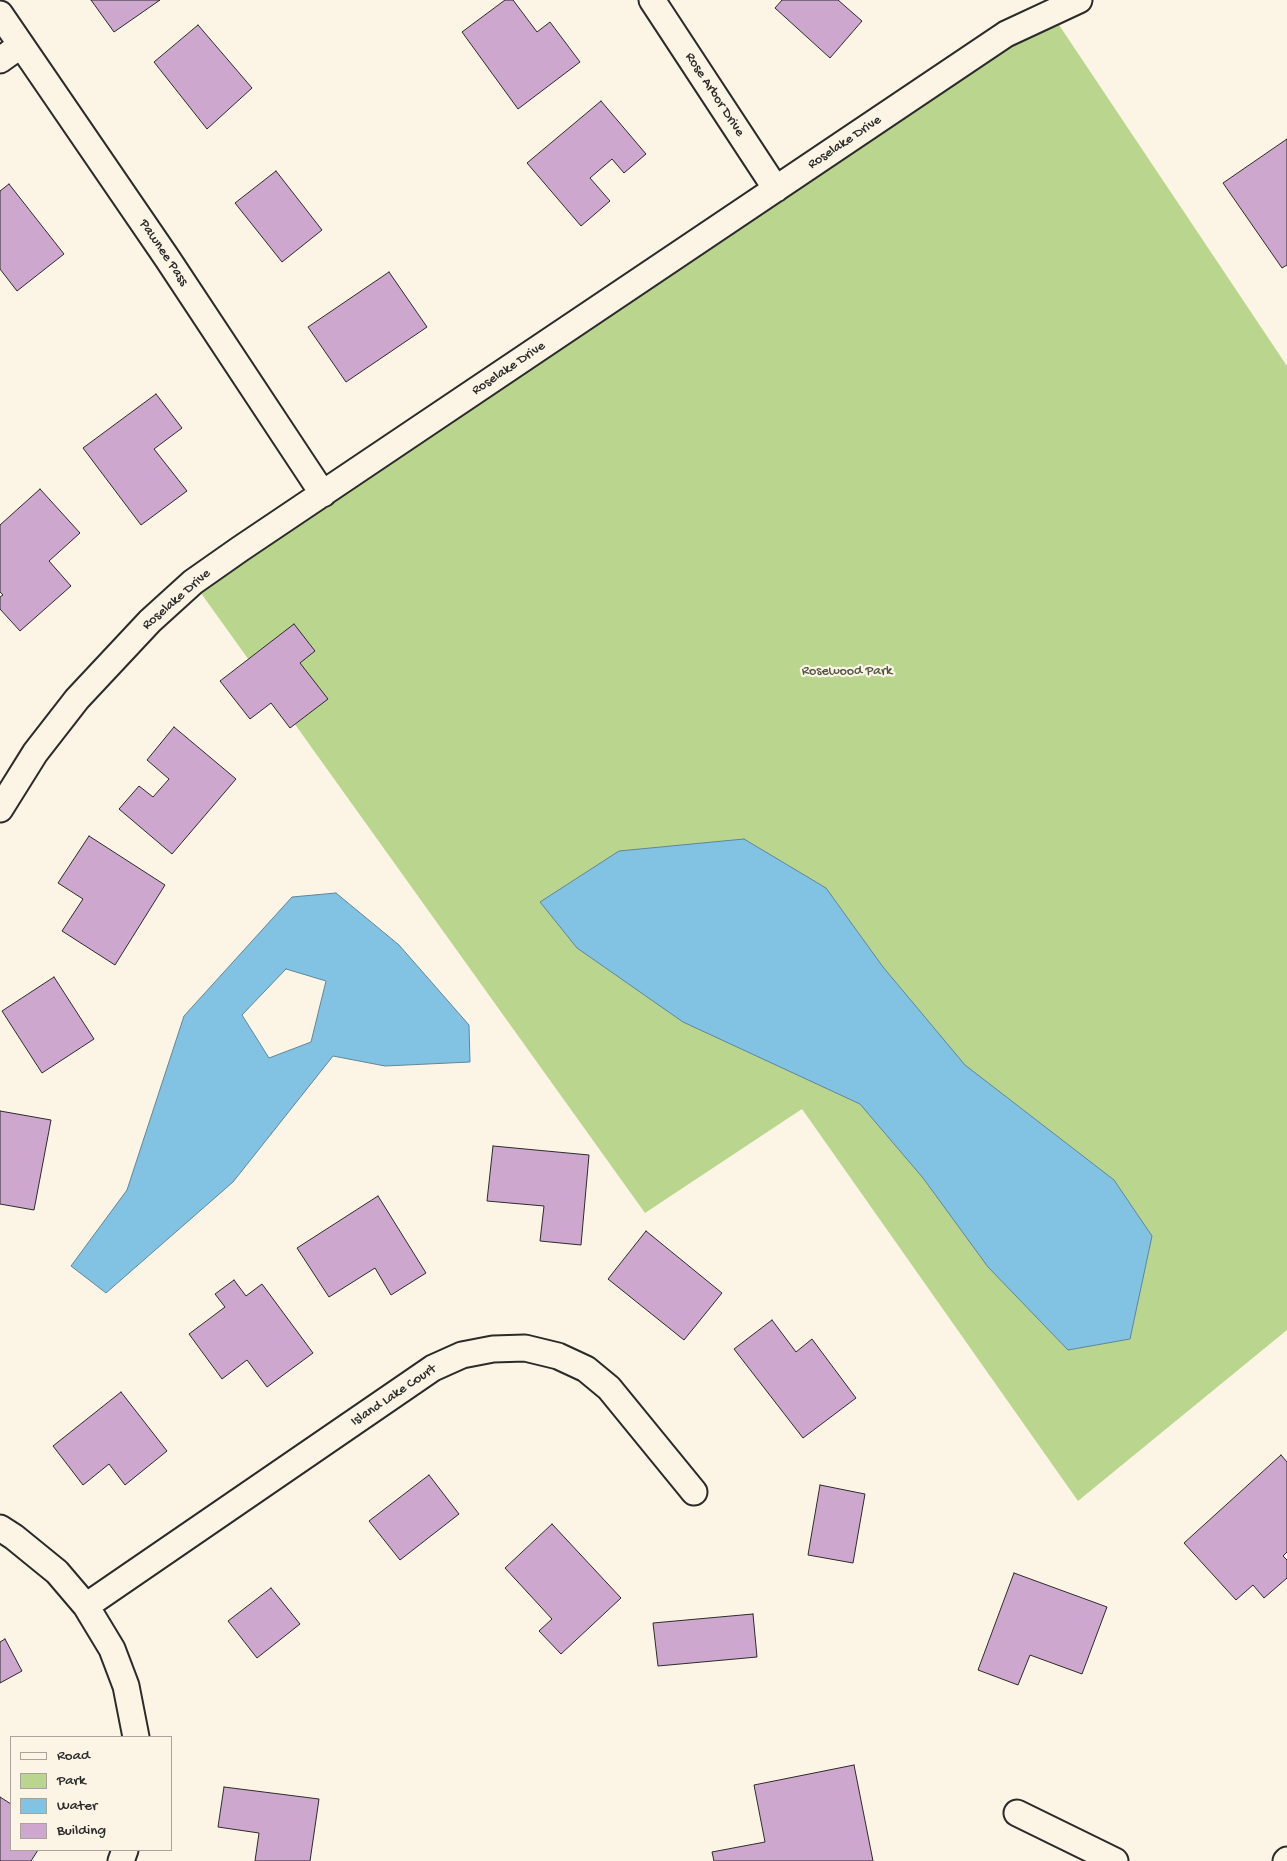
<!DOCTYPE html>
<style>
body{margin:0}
#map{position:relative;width:1287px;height:1861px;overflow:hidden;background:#fcf5e5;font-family:"Gochi Hand",sans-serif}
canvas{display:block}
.legend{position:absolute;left:10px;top:1736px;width:162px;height:115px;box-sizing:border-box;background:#fcf5e5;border:1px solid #a8a49b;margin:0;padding:6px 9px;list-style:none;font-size:15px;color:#2b2b2b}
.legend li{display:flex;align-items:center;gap:10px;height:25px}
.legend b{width:25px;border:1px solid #a8a49b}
</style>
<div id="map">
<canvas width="1287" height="1861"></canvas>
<ul class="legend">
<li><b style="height:6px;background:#fcf5e5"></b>Road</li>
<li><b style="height:14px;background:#bad68e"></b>Park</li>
<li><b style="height:14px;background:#82c3e3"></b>Water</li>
<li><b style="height:14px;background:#cea7cf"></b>Building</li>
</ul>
</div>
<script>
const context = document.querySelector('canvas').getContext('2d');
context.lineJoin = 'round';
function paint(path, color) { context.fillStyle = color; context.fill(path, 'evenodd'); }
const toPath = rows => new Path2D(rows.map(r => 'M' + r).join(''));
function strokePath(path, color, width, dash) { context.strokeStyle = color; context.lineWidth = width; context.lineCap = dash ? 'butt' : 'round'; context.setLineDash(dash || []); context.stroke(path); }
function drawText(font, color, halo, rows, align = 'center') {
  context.font = font + ' "Gochi Hand",sans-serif'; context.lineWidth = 4.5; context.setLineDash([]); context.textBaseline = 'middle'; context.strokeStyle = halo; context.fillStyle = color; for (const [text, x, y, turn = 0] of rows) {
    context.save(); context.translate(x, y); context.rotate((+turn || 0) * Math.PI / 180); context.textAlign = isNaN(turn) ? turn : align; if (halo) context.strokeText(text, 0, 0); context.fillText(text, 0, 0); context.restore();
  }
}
paint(toPath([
 [1051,13,1287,366,1287,1330,1078,1501,802,1109,645,1213,193,582]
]), '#bad68e');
const water = toPath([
 [744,839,826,888,883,967,965,1065,1114,1180,1152,1236,1130,1339,1068,1350,988,1267,923,1178,860,1104,683,1022,577,948,540,902,619,851,744,839],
 [336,893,399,945,469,1025,470,1062,385,1066,333,1056,233,1182,106,1293,71,1266,127,1190,184,1016,292,897,336,893],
 [286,969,326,981,311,1042,269,1058,242,1015,286,969]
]);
paint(water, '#82c3e3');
strokePath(water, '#5f8699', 1);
const building = toPath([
 [91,0,160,0,114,32,91,0],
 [505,0,513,0,537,32,550,22,580,62,518,109,462,32,505,0],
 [782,0,838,0,862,21,830,58,775,8,782,0],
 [198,25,252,88,207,129,154,62,198,25],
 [601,101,646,154,624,173,612,159,590,178,610,201,581,226,527,163,601,101],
 [1287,139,1287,265,1282,268,1223,183,1287,139],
 [276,171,322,230,282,262,235,203,276,171],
 [9,184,64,254,17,291,0,269,0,191,9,184],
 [389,272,427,327,346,382,308,327,389,272],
 [156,394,182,428,154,449,187,491,141,525,83,448,156,394],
 [40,489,80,533,49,561,71,586,20,631,0,609,0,597,3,595,0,592,0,525,40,489],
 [294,624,315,651,300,663,328,699,290,728,271,703,250,719,220,681,294,624],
 [174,727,236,779,172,854,119,809,139,786,153,797,169,779,147,760,174,727],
 [89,836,165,885,115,965,62,931,83,899,58,883,89,836],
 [54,977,94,1039,42,1073,2,1011,54,977],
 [0,1111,51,1120,34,1210,0,1204,0,1111],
 [493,1146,589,1155,581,1245,540,1241,544,1206,487,1201,493,1146],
 [378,1196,426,1273,391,1295,375,1268,329,1297,297,1248,378,1196],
 [646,1231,722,1293,684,1340,608,1279,646,1231],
 [234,1280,246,1296,262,1284,313,1353,267,1387,247,1360,222,1379,189,1334,225,1307,215,1294,234,1280],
 [772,1320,796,1352,812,1339,856,1398,803,1438,734,1349,772,1320],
 [121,1392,167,1451,125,1485,109,1464,83,1485,53,1446,121,1392],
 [1281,1455,1287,1462,1287,1552,1283,1556,1287,1560,1287,1578,1264,1598,1253,1585,1236,1600,1184,1543,1281,1455],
 [429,1475,459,1514,400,1560,369,1521,429,1475],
 [820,1485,865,1494,853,1563,808,1555,820,1485],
 [552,1524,621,1598,561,1654,539,1631,552,1619,505,1568,552,1524],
 [1014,1573,1107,1607,1082,1674,1030,1655,1018,1685,978,1670,1014,1573],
 [271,1588,300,1624,257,1658,228,1621,271,1588],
 [753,1614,757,1657,658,1666,653,1623,753,1614],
 [5,1639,22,1671,0,1683,0,1642,5,1639],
 [854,1765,873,1861,714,1861,712,1852,765,1842,754,1785,854,1765],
 [224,1787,319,1799,310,1861,255,1861,259,1833,218,1827,224,1787],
 [0,1797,11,1804,11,1850,38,1850,31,1861,0,1861,0,1797]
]);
paint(building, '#cea7cf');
strokePath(building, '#2b2b2b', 1);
const street = toPath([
 [652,0,776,189],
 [0,14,167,258,323,494],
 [0,60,21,45],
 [0,809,35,753,77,699,150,621,193,582,240,549,1006,34,1079,0],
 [0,1528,14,1537,57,1572,86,1606,112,1649,126,1686,136,1737],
 [86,1606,433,1368,462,1355,493,1349,525,1348,558,1356,586,1369,609,1388,694,1492],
 [1017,1813,1115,1861],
 [121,1861,125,1850],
 [1286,1861,1287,1860]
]);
strokePath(street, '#2b2b2b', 29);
strokePath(street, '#fcf5e5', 25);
drawText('14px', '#2b2b2b', '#fcf5e5', [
 ["Rose Arbor Drive",714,95,57],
 ["Roselake Drive",845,143,-34],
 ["Pawnee Pass",163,253,56],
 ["Roselake Drive",509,369,-34],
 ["Roselake Drive",177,600,-41],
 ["Island Lake Court",394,1396,-34]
]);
drawText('14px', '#4f5644', '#fcf5e5', [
 ["Rosewood Park",847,672]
]);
</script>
